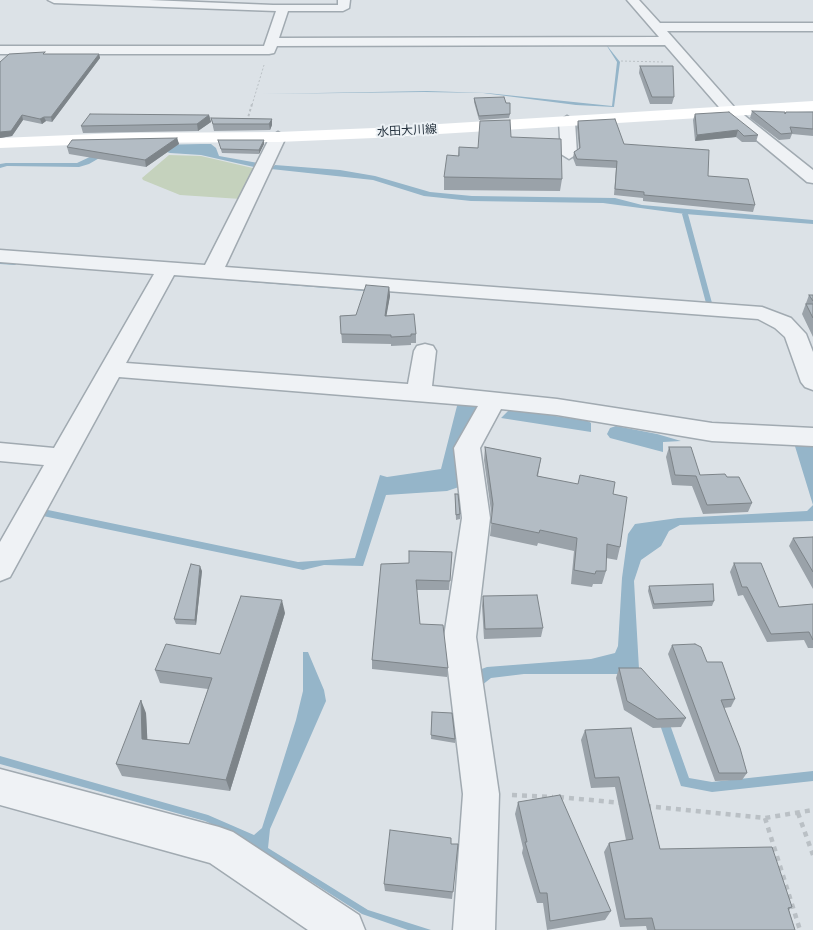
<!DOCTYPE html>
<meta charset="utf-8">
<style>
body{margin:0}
canvas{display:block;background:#dce2e7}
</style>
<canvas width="813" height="930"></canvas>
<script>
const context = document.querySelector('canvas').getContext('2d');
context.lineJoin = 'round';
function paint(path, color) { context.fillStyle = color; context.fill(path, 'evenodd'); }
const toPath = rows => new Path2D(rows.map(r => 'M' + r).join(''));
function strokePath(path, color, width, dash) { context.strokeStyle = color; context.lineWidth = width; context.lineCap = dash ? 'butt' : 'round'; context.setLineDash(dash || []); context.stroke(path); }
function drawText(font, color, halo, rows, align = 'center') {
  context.font = font + ' "Fira Sans Condensed","Noto Sans JP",sans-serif'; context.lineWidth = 4; context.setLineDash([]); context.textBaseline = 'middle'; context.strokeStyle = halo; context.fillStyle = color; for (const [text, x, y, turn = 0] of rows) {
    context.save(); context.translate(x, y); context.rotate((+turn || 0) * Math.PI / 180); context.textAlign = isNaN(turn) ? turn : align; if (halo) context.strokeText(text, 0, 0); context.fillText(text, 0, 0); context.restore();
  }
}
paint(toPath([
 [169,155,201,156,257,169,241,199,180,195,143,180,142,178]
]), '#c5d2bd');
paint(toPath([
 [605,43,620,62,614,107,576,105,483,93,424,92,262,94,427,91,487,93,612,106,617,62],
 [201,144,211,144,216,148,219,156,258,163,254,167,201,155,170,153,157,149,115,149,89,164,79,167,7,166,0,168,0,164,6,163,77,163,113,146],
 [275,165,340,170,375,176,430,192,472,196,615,198,642,205,813,220,813,224,685,214,603,203,471,201,424,196,373,180,271,169],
 [458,402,475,403,479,416,459,487,447,491,386,495,363,566,324,565,303,570,294,568,43,516,48,510,298,562,355,558,380,475,387,477,441,469],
 [510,409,588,421,591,423,591,432,501,418],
 [616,426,657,434,681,441,663,442,663,452,610,438,607,434,610,428],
 [794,443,813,444,813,521,680,525,669,531,661,546,641,560,634,581,639,669,630,674,524,674,491,678,477,689,479,670,487,667,591,659,615,653,618,646,622,578,628,534,635,524,678,518,807,511,813,505],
 [303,652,308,652,324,690,326,701,270,829,268,848,368,910,431,930,408,930,362,914,244,839,205,821,0,764,0,756,208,815,254,835,262,828,296,720,303,691]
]), '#95b5c9');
paint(toPath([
 [685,212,688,214,712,303,711,304,709,305,706,303,682,214,685,212],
 [0,260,15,261,18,263,15,265,0,264,0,260],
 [164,272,364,287,367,289,364,291,162,275,161,274,164,272],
 [663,714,666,716,668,719,689,778,712,782,813,771,813,781,712,792,681,786,658,719,660,716,663,714]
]), '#95b5c9');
const minor = toPath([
 [48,0,149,0,273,5,338,5,338,0,350,0,349,8,343,11,288,11,279,38,659,37,627,0,639,0,660,23,813,23,813,31,667,31,735,108,813,170,813,183,807,182,725,114,665,45,277,46,274,53,269,54,0,54,0,46,264,46,276,11,54,3,48,0],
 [567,116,575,121,577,154,569,159,561,154,559,121,567,116],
 [278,132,286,137,225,267,762,307,791,318,806,334,813,352,813,390,805,387,801,382,785,337,775,328,758,319,174,275,126,363,408,384,414,351,417,346,425,344,433,346,436,351,432,386,557,399,712,423,813,428,813,446,712,441,557,415,501,409,480,448,490,518,476,637,499,794,495,930,453,930,463,794,444,637,462,518,454,448,478,406,119,377,10,577,0,581,0,542,44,465,0,461,0,443,54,448,154,274,0,262,0,250,205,265,270,137,278,132],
 [0,769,219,827,233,832,359,915,365,930,308,930,210,863,0,805,0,769]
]);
strokePath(minor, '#a1aab1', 3);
strokePath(toPath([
 [621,61,663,62],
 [252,105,264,65]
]), '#bac0c5', 1, [2, 2]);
strokePath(toPath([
 [247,121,252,104]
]), '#bac0c5', 2, [2.5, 2.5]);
strokePath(toPath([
 [512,795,553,797],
 [559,797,622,803],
 [646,806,765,818,813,810],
 [798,813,813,855],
 [765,818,800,930]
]), '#bac0c5', 4.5, [5, 5]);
paint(minor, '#eff2f5');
paint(toPath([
 [813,101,813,111,374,138,278,142,119,143,0,148,0,138,119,133,278,132,374,128,813,101]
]), '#fff');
paint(toPath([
 [46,54,99,54,100,58,52,122,46,121,42,124,23,120,12,136,0,138,0,62],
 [640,66,674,97,672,104,650,104,639,73],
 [474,98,506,103,510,114,509,118,479,120,474,102],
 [752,111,785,113,813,112,813,136,792,134,790,139,779,140,750,118],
 [695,114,758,135,756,142,742,142,736,137,695,141,693,120],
 [209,115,211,122,198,131,83,133,81,126],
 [211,118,272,119,272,125,270,130,214,131],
 [578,121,624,144,708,176,755,205,753,212,643,201,643,198,614,195,616,168,576,166,573,158,574,152,579,149,577,127],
 [511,137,562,179,560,191,444,190,444,177,458,156,459,147,478,148],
 [177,138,179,144,146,167,69,154,67,147],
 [218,140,264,144,259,154,222,153],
 [389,287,390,296,386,315,416,334,416,343,411,343,411,345,391,346,391,344,342,343,340,316,356,315],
 [809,295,813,295,813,337,802,314],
 [485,447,541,458,538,476,613,494,620,547,617,560,606,558,606,571,602,584,593,584,592,587,571,584,574,551,538,543,537,546,490,536,492,518,484,460],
 [669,447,700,475,727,477,752,503,748,512,703,514,692,486,672,485,666,457],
 [455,494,460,514,460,519,456,520],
 [813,537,813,589,789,546,793,538],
 [409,551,452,552,449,590,416,590,420,624,448,668,447,677,372,669,372,660,409,563],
 [734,563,779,607,813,604,813,648,808,648,804,640,767,642,743,595,738,596,730,572],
 [202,571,196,625,176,624,174,619],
 [649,586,714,601,712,606,653,609,648,591],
 [483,596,543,628,541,637,484,639,482,606],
 [285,613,230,791,122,776,116,764,146,713,147,740,189,744,208,689,160,683,155,670,220,654],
 [672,645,707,662,735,699,731,707,724,708,747,773,742,780,715,781,668,654],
 [619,668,686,718,681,727,653,728,624,710,616,678],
 [432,712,455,739,455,743,431,739],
 [631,728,660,849,792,907,789,910,795,930,647,930,646,926,620,927,604,852,609,843,626,840,615,787,591,788,581,740,585,730],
 [518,802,611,911,605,920,547,930,543,903,537,903,522,853,523,848,515,814],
 [451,844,458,844,452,899,385,891,384,884]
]), '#9aa2a9');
paint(toPath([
 [99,54,100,58,52,122,51,117],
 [22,115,23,120,12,136,0,138,0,132],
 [209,115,211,122,198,131,197,124],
 [44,117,46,121,42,124,40,119],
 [272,119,272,125,270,130,269,124],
 [738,130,736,137,695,141,697,135],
 [177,138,179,144,146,167,145,160],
 [264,140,264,144,259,154,259,150],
 [389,287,390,296,385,324,385,316],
 [200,566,202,571,196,625,195,620],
 [282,600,285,613,230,791,226,780],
 [141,700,146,713,148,751,142,739]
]), '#7d8489');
const building = toPath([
 [45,52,43,54,99,54,51,117,44,117,40,119,22,115,11,131,0,132,0,62,9,54,45,52],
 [640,66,673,66,674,97,652,97,640,66],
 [504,97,506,103,510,103,510,114,479,116,474,98,504,97],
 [752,111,785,112,785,114,786,112,813,112,813,129,790,127,792,133,781,134,752,111],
 [729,112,758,135,744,136,738,130,697,135,695,114,729,112],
 [90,114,209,115,197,124,81,126,90,114],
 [211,118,272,119,269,124,213,124,211,118],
 [615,119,624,144,709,150,708,176,748,179,755,205,644,195,644,192,615,189,617,161,577,159,574,152,580,148,578,121,615,119],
 [510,120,511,137,561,139,562,179,444,177,447,155,459,156,459,147,478,148,480,121,510,120],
 [177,138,145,160,67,147,72,140,177,138],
 [218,140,264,140,259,150,221,149,218,140],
 [366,285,389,287,385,316,414,314,416,334,411,334,411,336,391,337,391,335,341,334,340,316,356,315,366,285],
 [809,295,813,295,813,301,809,295],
 [806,304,813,304,813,318,806,304],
 [485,447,541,458,537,476,578,484,580,475,615,482,613,494,627,497,620,547,607,544,606,571,596,571,595,574,574,570,577,538,540,530,539,533,491,523,493,504,485,447],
 [669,447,691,447,700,475,725,474,727,477,739,477,752,503,707,505,696,476,675,475,669,447],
 [455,494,458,494,460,514,456,515,455,494],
 [813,537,813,572,793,538,813,537],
 [409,551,452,552,450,581,416,580,420,624,443,625,448,668,372,660,381,564,409,563,409,551],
 [734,563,761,563,779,607,813,604,813,640,809,632,771,634,747,587,742,587,734,563],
 [191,564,200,566,195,620,174,619,191,564],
 [713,584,714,601,654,604,649,586,713,584],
 [537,595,543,628,485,629,483,596,537,595],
 [241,596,282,600,226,780,116,764,141,700,142,739,189,744,212,678,155,670,166,644,220,654,241,596],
 [695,644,701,647,707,662,722,662,735,699,721,700,740,748,747,773,719,773,672,645,695,644],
 [619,668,641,668,686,718,657,719,627,701,619,668],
 [432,712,452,713,455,739,431,735,432,712],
 [631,728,660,849,772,847,792,907,788,908,795,930,655,930,652,918,625,919,609,843,633,839,619,777,595,778,585,730,631,728],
 [560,795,611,911,550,921,547,893,540,893,525,842,527,842,518,802,560,795],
 [390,830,451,838,451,844,458,844,453,892,384,884,390,830]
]);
paint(building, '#b3bcc4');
strokePath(building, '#7d8489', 1);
drawText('12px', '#25323e', '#ecf1f5', [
 ["水田大川線",407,131,-3]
]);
</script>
